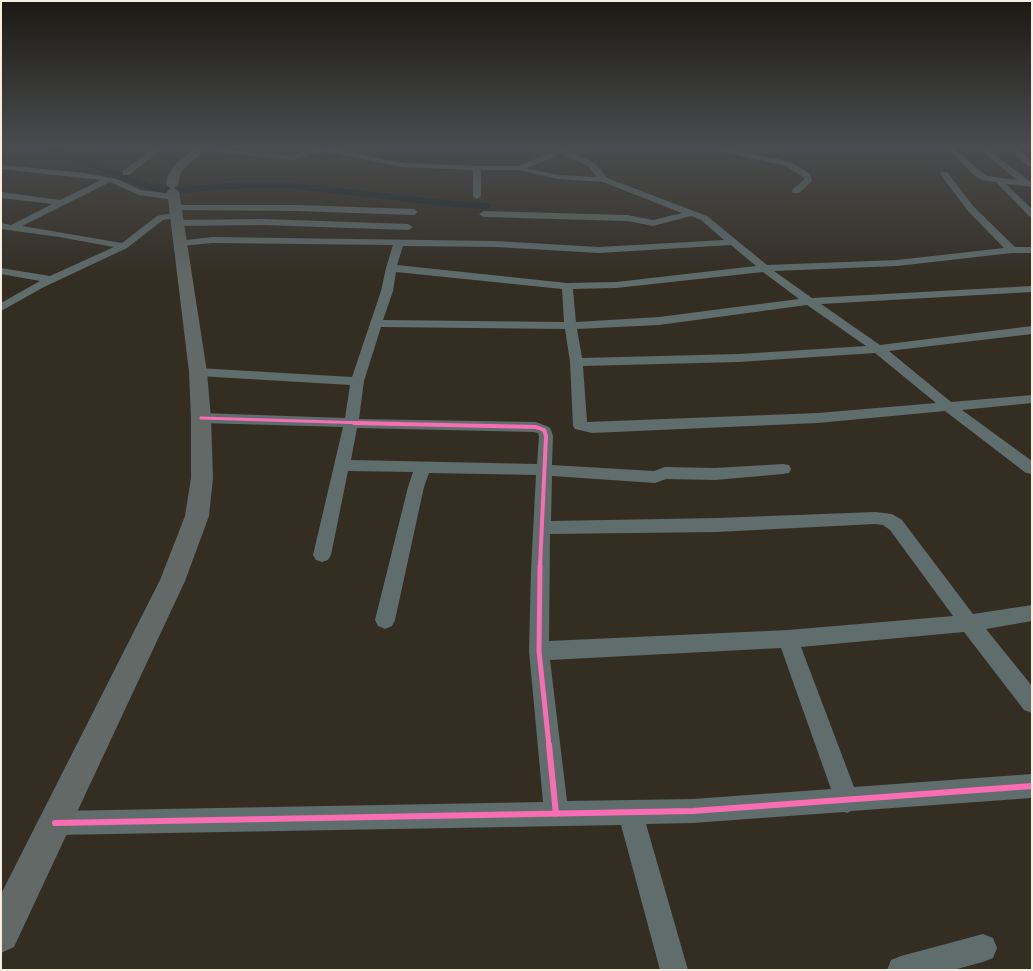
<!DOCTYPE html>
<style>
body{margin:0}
#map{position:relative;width:1033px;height:971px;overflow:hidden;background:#332d22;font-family:"Zilla Slab",serif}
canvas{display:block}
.frame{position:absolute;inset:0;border:2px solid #f5eee1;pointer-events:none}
</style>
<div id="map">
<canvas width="1033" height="971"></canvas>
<div class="frame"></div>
</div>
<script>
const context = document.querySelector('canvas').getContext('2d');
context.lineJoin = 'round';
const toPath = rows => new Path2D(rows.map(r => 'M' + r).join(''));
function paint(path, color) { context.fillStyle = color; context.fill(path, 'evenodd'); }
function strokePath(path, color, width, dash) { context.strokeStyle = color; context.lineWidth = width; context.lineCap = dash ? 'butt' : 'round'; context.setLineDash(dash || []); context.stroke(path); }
paint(toPath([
 [41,147,52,147,161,187,184,187,225,183,286,182,455,201,487,203,492,206,487,209,455,207,286,188,225,189,184,193,160,193,139,186,42,149,41,147]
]), '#162526');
paint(toPath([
 [1,147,11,147,1,152,1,147],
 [156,147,164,147,129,175,123,175,123,171,156,147],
 [199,147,292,156,317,147,327,147,402,163,477,166,518,166,560,149,562,147,568,147,566,151,594,162,607,178,707,216,767,265,897,260,1004,248,968,211,940,174,941,172,947,172,974,207,1015,247,1032,247,1032,253,1012,253,897,266,774,271,812,298,1032,286,1032,292,821,304,880,345,1032,326,1032,334,889,351,951,402,1032,395,1032,403,962,410,1032,461,1032,474,1026,473,945,411,818,423,592,433,575,429,573,426,570,362,565,329,381,327,364,381,359,419,536,422,549,427,551,430,553,436,552,465,654,471,665,467,715,468,783,464,789,465,791,469,789,473,783,474,715,480,666,479,655,483,552,476,551,521,717,518,875,512,892,514,902,520,973,614,1032,605,1032,621,986,629,1032,686,1032,713,1024,710,964,632,801,647,854,787,1032,774,1032,798,851,811,847,813,844,812,693,823,646,824,688,970,660,970,621,825,55,835,46,832,43,823,46,814,55,811,543,802,529,651,531,570,536,475,429,473,424,487,395,620,392,626,385,629,378,626,375,620,408,487,413,472,348,471,331,555,328,560,322,562,316,560,313,555,343,427,201,423,196,421,194,418,196,415,201,413,345,418,350,385,198,376,193,375,191,372,193,369,198,368,352,377,381,291,386,268,393,245,213,243,180,246,175,243,177,241,213,237,496,241,599,247,724,240,701,220,691,216,653,226,627,221,484,217,479,214,484,211,627,215,653,220,682,213,603,182,557,179,519,170,481,170,481,196,477,199,473,196,473,170,402,167,322,151,292,160,202,150,199,150,199,147],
 [561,154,588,166,597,177,557,175,527,168,561,154],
 [731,245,756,266,616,282,567,283,397,265,403,246,496,247,599,253,731,245],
 [396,272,562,289,564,322,383,320,393,291,396,272],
 [763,272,799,299,659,317,576,322,573,289,616,288,763,272],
 [807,305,866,346,739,354,582,358,577,329,659,325,807,305],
 [875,353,936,403,818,413,587,422,583,366,739,362,875,353],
 [357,428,534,432,538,433,539,436,537,464,351,460,357,428],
 [875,524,883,525,890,530,953,616,788,630,549,641,550,534,717,532,875,524],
 [781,648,831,789,693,799,567,801,550,660,781,648],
 [707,147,719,147,792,162,810,174,812,181,799,193,793,193,792,191,793,189,804,180,803,177,786,166,711,149,707,147],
 [946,147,953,147,980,171,987,176,1017,180,977,147,985,147,1032,183,1032,187,1006,184,1032,209,1032,217,1029,216,996,182,982,180,974,175,946,147],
 [1008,147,1016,147,1032,161,1032,167,1029,167,1008,147],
 [1,165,84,173,117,179,141,190,174,194,178,197,174,200,139,195,110,182,22,226,122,243,157,216,177,212,182,215,180,217,163,220,127,248,44,287,1,311,1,303,40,281,1,274,1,268,50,276,114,247,59,237,1,229,1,223,11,225,52,204,1,198,1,192,60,200,101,180,1,169,1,165],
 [175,205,297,205,414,209,418,212,414,215,297,211,172,210,171,208,175,205],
 [263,219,408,224,413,227,408,230,263,225,177,226,172,223,177,220,263,219],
 [983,934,993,938,997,948,993,958,983,962,953,970,887,970,891,960,901,956,983,934]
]), '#5f6d6d');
paint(toPath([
 [197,147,208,147,184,168,180,175,178,185,174,188,179,191,207,372,211,418,213,478,209,516,185,581,14,947,1,953,1,894,160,580,185,516,191,478,191,418,189,372,167,191,171,188,166,185,168,175,176,164,197,147]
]), '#626966');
strokePath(toPath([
 [201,418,400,424]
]), '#f96db3', 3);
strokePath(toPath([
 [354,423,536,427,544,430,546,436,540,567]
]), '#f96db3', 4);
strokePath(toPath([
 [540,566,539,651,549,746]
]), '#f96db3', 5);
strokePath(toPath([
 [549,745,556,814],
 [55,823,693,811,1032,786]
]), '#f96db3', 6);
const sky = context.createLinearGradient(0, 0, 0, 283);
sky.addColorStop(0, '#1c1913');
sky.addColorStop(0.52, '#4a4c4f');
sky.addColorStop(1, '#4a4c4f00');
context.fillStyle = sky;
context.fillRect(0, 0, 1033, 283);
</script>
